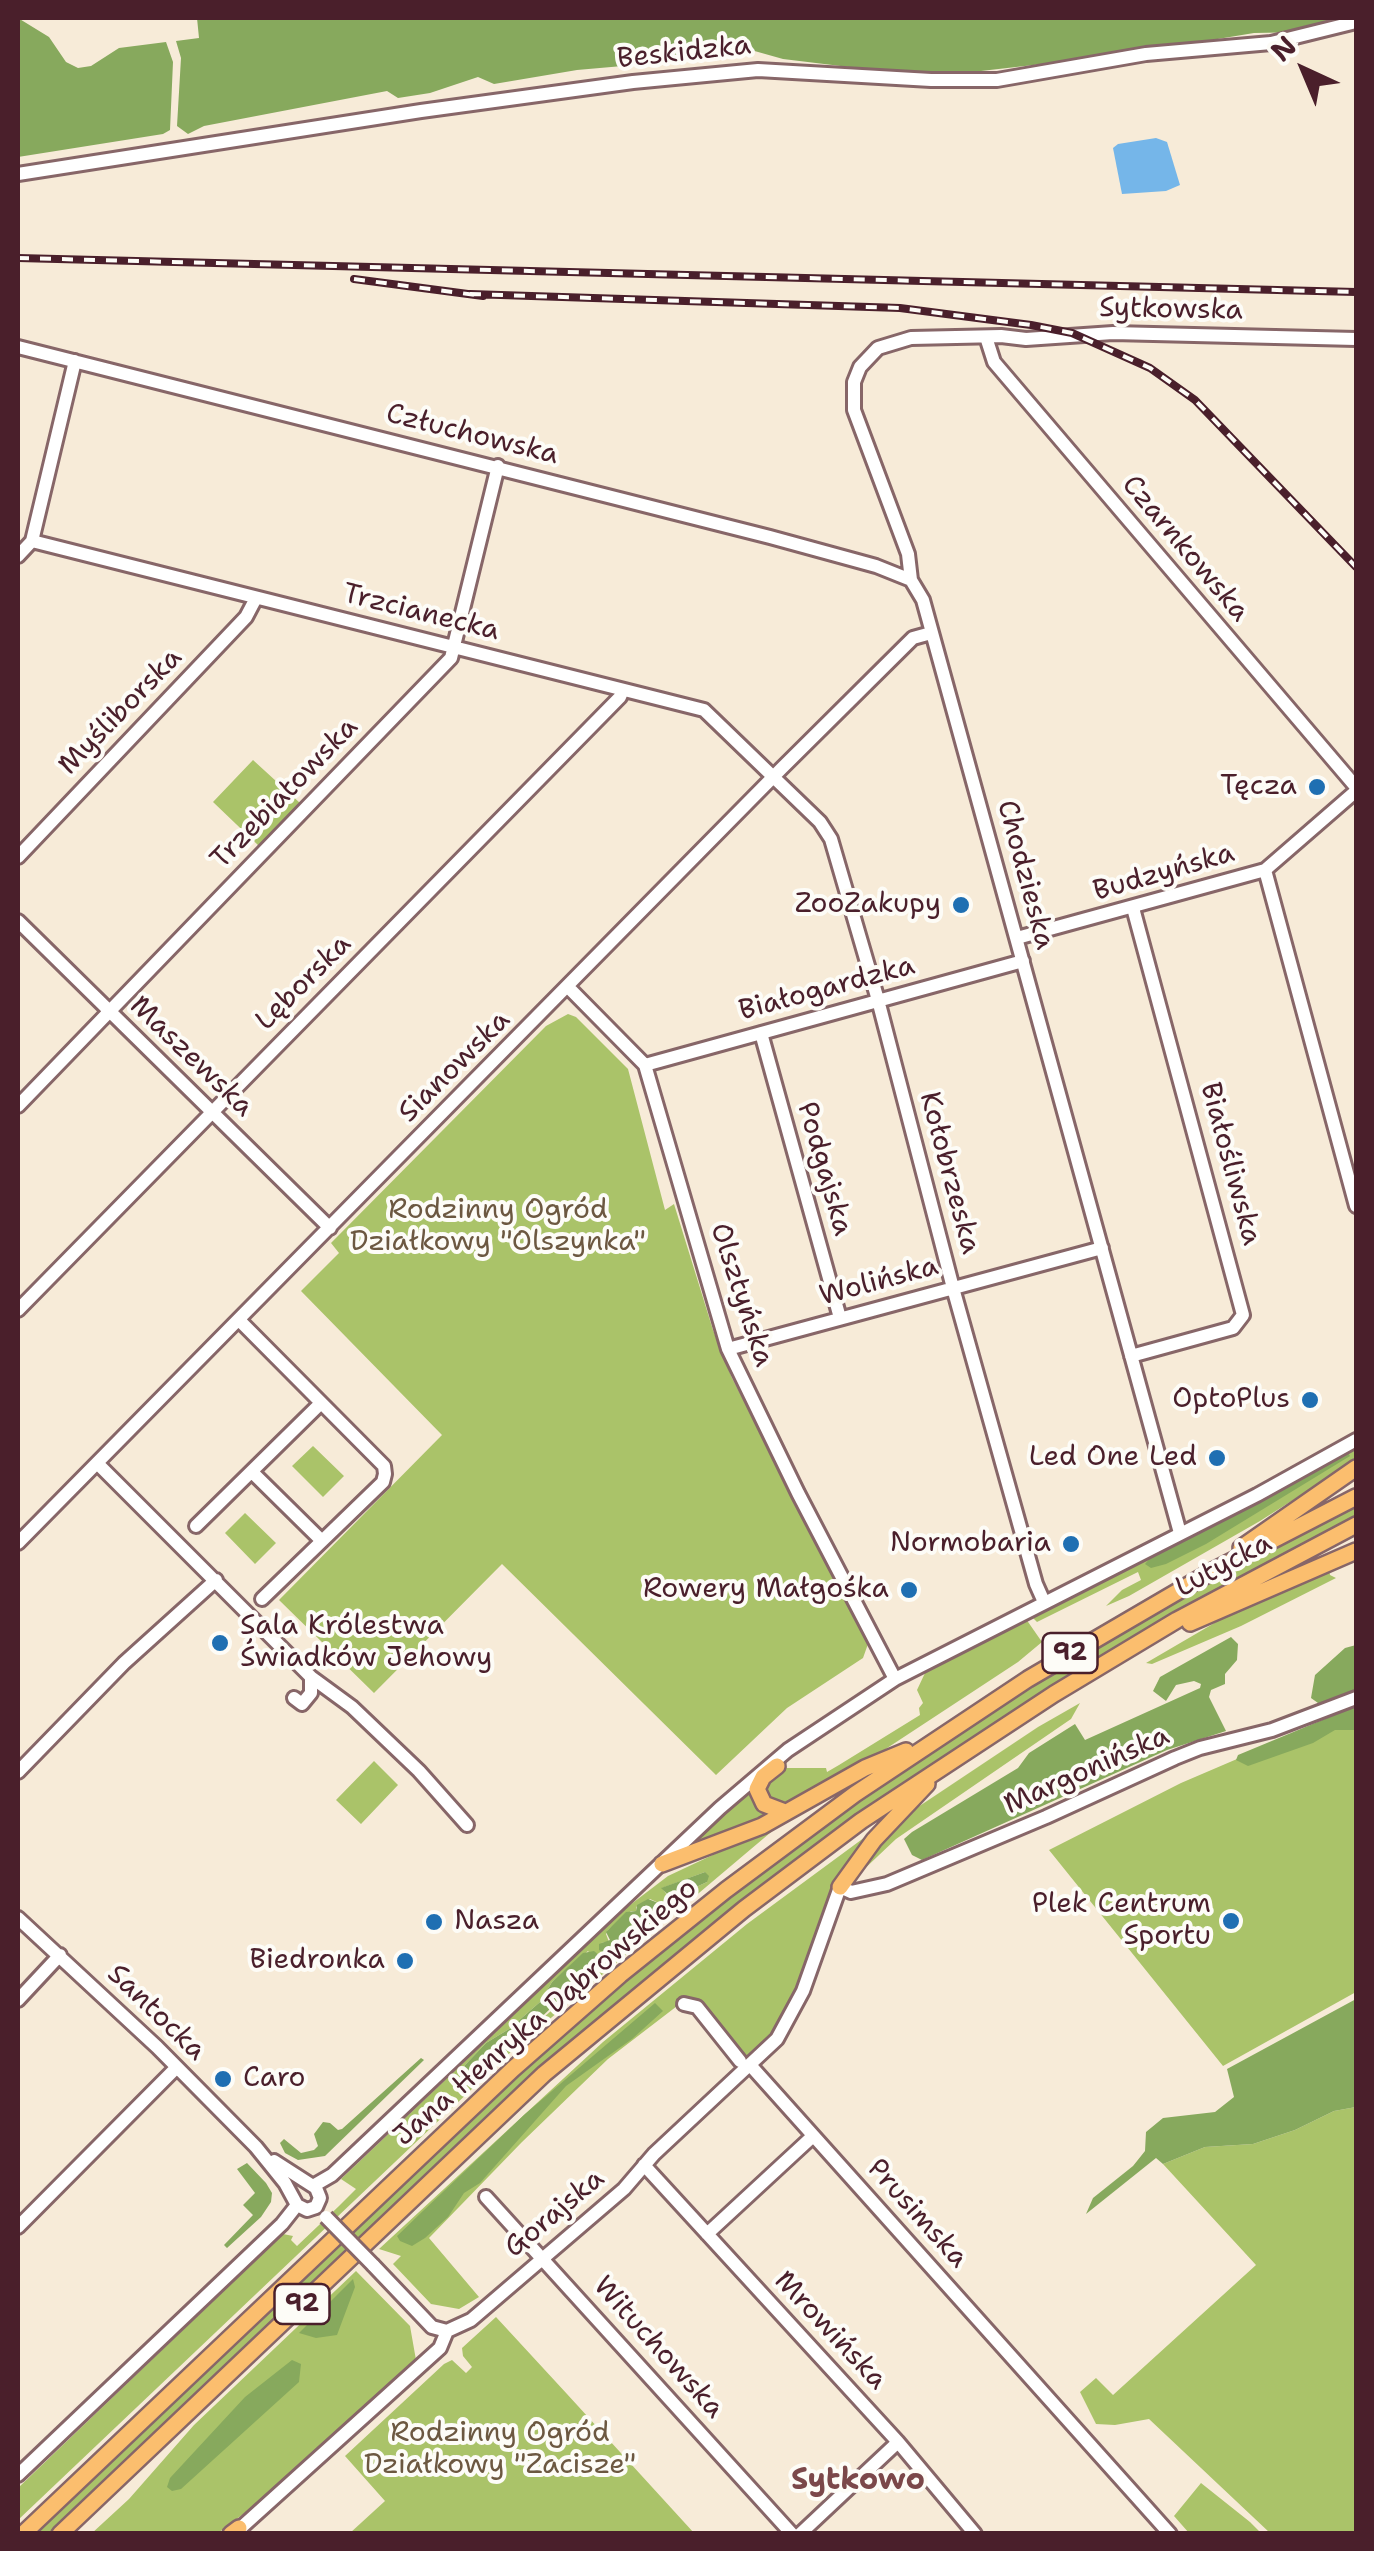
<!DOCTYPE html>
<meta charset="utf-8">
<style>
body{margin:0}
#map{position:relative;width:1374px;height:2551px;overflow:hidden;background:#f7ebd8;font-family:"Shantell Sans",sans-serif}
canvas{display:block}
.frame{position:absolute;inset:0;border:20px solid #4a1f2b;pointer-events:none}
.north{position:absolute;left:1254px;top:20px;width:100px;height:100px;-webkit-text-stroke:8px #fdfcf7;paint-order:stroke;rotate:316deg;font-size:28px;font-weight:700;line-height:40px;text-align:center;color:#4a1f2b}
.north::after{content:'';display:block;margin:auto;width:35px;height:45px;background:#4a1f2b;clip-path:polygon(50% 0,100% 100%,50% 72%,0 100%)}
</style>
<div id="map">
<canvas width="1374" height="2551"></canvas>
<div class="frame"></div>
<div class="north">N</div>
</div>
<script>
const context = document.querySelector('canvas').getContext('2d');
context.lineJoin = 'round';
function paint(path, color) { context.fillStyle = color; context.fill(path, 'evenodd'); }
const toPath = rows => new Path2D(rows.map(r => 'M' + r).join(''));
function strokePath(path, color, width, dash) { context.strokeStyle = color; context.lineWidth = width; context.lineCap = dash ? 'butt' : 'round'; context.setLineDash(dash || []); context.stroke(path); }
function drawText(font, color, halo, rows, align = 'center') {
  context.font = font + ' "Shantell Sans",sans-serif'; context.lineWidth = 8; context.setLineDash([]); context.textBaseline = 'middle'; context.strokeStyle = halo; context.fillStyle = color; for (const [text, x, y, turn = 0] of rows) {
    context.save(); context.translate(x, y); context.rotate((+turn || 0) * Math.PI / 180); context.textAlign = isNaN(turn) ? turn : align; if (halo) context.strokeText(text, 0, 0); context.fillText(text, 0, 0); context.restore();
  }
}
paint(toPath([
 [253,760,300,803,259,846,213,802],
 [568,1014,576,1017,628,1069,665,1210,674,1204,713,1330,732,1378,868,1644,863,1658,787,1708,716,1775,502,1564,374,1693,279,1600,442,1435,301,1291,339,1253,331,1243,546,1026],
 [1356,1445,1356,1460,1260,1521,1129,1596,1106,1606,1122,1590,1141,1580,1138,1572,1037,1622,1033,1618,1032,1615,1095,1586],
 [313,1446,344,1476,323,1497,292,1466],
 [1356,1505,1356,1517,1152,1626,986,1729,879,1800,752,1893,636,1987,516,2091,50,2533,34,2534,494,2096,603,1999,703,1917,833,1819,1029,1687,1189,1592],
 [245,1513,276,1543,255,1564,225,1533],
 [1329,1570,1330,1575,1336,1578,1241,1626,1152,1664,1146,1663,1235,1611],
 [1026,1619,1042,1642,1018,1662,875,1756,784,1805,770,1802,764,1789,766,1781,781,1768,826,1768,827,1772,839,1765,920,1715,919,1708,923,1703,917,1690,925,1673],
 [1080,1703,1071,1719,896,1839,859,1874,870,1853,906,1815,1038,1727],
 [1356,1708,1356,1992,1223,2066,1049,1850,1181,1783],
 [374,1761,398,1785,361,1824,336,1800],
 [743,1795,749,1795,766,1815,681,1855],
 [783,1822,513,2050,18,2520,18,2488,283,2234,293,2236,291,2240,297,2246,339,2206,356,2189,341,2179,626,1908,668,1876],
 [705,1872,707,1882,694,1888,678,1904,664,1910,620,1953,601,1943,609,1942,606,1934,608,1930,631,1911,636,1911,636,1907,650,1899,661,1904,666,1903,669,1898,662,1888],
 [588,1951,601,1969,576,1985,571,1994,511,2045,503,2057,491,2064,481,2075,462,2085,465,2065,486,2043,509,2029,540,2002,552,1982],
 [880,1826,857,1850,836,1883,789,2005,776,2028,750,2058,745,2060,697,2004,681,2003,608,2059,522,2142,429,2238,479,2297,459,2309,431,2304,393,2264,401,2256,379,2249,603,2042,747,1924],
 [1356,2107,1356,2533,1270,2533,1149,2419,1115,2425,1096,2424,1080,2392,1096,2378,1113,2395,1256,2265,1163,2164,1205,2147,1253,2144,1295,2130,1334,2111],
 [356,2271,410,2326,416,2360,271,2493,218,2533,91,2534,129,2499,194,2425],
 [496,2317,567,2394,694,2533,350,2533,385,2501,345,2456,444,2364,452,2360,466,2373,472,2367,463,2356,462,2348],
 [1201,2483,1250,2522,1261,2533,1189,2533,1174,2516]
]), '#aac369');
paint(toPath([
 [18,18,49,37,66,62,78,68,91,66,119,48,166,42,173,62,170,130,163,134,18,157],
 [197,18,1348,18,1306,32,1254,33,1121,55,981,71,890,72,783,59,751,50,718,59,705,53,691,60,577,70,494,84,478,77,430,93,398,98,387,91,204,126,188,134,177,126,181,58,176,41,199,38],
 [1347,1451,1350,1456,1206,1544,1166,1564,1151,1568,1145,1564,1151,1557,1306,1477],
 [1231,1637,1238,1644,1237,1660,1225,1674,1225,1684,1211,1690,1209,1697,1226,1731,1167,1750,922,1860,912,1855,904,1839,912,1832,1018,1768,1029,1753,1075,1724,1085,1740,1200,1688,1201,1684,1194,1681,1176,1685,1166,1701,1153,1691,1160,1677],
 [1356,1645,1356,1694,1327,1705,1318,1703,1311,1698,1315,1675,1345,1648],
 [1356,1706,1356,1730,1335,1730,1313,1743,1248,1766,1236,1760,1238,1755],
 [705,1872,709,1876,707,1882,694,1888,683,1902,664,1910,618,1955,610,1956,599,1950,599,1944,610,1940,606,1932,626,1912,636,1911,637,1905,648,1899,661,1904,666,1903,669,1896,661,1888],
 [594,1951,602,1958,601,1969,576,1985,570,1996,551,2008,481,2075,460,2085,465,2065,486,2043,509,2029,540,2002,552,1982,583,1953],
 [1356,1999,1356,2107,1334,2111,1295,2130,1253,2144,1205,2147,1163,2164,1156,2158,1086,2214,1093,2198,1133,2166,1145,2151,1146,2132,1163,2118,1215,2112,1234,2097,1227,2069],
 [655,2003,663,2011,632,2039,566,2086,480,2183,464,2193,448,2217,425,2238,412,2246,400,2241,397,2236,424,2210,525,2114],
 [421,2058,424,2060,325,2156,298,2160,285,2153,280,2143,284,2139,301,2153,314,2150,318,2146,314,2134,323,2122,330,2123,338,2130,342,2129],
 [247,2163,266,2183,272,2193,271,2202,261,2217,227,2248,224,2245,253,2215,243,2205,255,2193,237,2169],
 [353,2279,355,2287,337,2335,316,2338,299,2333],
 [292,2360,301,2364,299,2382,181,2489,172,2491,167,2487,170,2478,245,2397]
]), '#87a95d');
paint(toPath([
 [1156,138,1167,142,1180,185,1166,191,1122,194,1113,148,1118,144]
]), '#75b6e9');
const minor = toPath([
 [18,174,421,111,633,82,758,70,931,80,997,80,1146,54,1271,43,1356,22],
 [986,337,994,362,1356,787],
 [18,347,770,537,876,566,911,580],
 [32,541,704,710,820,822,831,839,878,1000,953,1288,1036,1584,1044,1602],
 [18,556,32,541,75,361],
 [18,857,246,617,256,598],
 [1265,870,1356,1206],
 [18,921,330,1228],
 [1017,938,1265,870,1356,791],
 [569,988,645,1065,728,1349,798,1493,895,1679],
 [761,1033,840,1318],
 [645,1065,1023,961],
 [18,1106,451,658,498,466],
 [18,1310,620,697,623,690],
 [239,1320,384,1466,385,1474,383,1482,262,1599],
 [728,1349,1102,1248],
 [1131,1356,1233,1328,1243,1315,1133,908],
 [97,1463,311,1677,352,1707,419,1771,467,1825],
 [252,1472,322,1541],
 [196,1526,321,1403],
 [1180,1533,923,600,911,580,908,554,854,410,854,382,860,367,878,348,911,338,1001,336,1026,339,1113,333,1356,339],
 [18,1543,781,769,913,638,931,633],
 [294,1698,302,1704,311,1693,311,1677],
 [18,1772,124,1663,216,1580],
 [18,1918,157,2047,256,2147,285,2183,297,2205,307,2210,316,2207],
 [18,2000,60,1955],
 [684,2004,697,2007,740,2061],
 [751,2066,1170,2534],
 [274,2161,316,2188,320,2198,316,2207],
 [644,2165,898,2442,975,2534],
 [313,2186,332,2175,720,1808,788,1750,895,1679,1257,1495,1356,1440],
 [486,2197,792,2534],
 [18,2227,176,2068],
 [707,2234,813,2136],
 [373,2265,432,2327,447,2331],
 [447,2331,471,2320,624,2189,654,2154,777,2039,803,1991,840,1887,851,1892,887,1884,1046,1817,1175,1758,1200,1748,1272,1730,1356,1698],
 [18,2475,282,2224,297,2205],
 [234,2534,440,2348,447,2331],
 [800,2534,898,2442]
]);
const major = toPath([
 [1241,1548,1356,1468],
 [1190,1623,1356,1551],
 [777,1766,763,1777,757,1789,764,1804,785,1812],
 [662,1864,762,1826,865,1768,906,1751],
 [840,1887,874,1840,927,1784],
 [23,2534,513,2069,620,1975,726,1890,855,1794,1028,1679,1211,1572,1356,1497],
 [60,2534,544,2074,744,1909,861,1821,1054,1694,1177,1620,1356,1525],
 [231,2534,239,2528]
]);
strokePath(minor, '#876668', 18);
strokePath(major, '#876668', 20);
strokePath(minor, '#fff', 12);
strokePath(major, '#fbbe6e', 15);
const rail = toPath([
 [18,258,1356,292],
 [354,279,483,296],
 [470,294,900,308,1031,325,1072,333,1150,368,1195,400,1356,567]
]);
strokePath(rail, '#4a1f2b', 8);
strokePath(rail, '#fdfcf7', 4, [11]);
const minorBridge = toPath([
 [326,2217,373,2265]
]);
strokePath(minorBridge, '#876668', 18, []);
strokePath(minorBridge, '#fff', 12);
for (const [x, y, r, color] of [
 [1317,787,10,"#1f6fb2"],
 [961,905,10,"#1f6fb2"],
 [1310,1400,10,"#1f6fb2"],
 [1217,1458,10,"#1f6fb2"],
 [1071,1544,10,"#1f6fb2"],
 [909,1590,10,"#1f6fb2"],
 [220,1643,10,"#1f6fb2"],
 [1231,1921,10,"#1f6fb2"],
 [434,1922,10,"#1f6fb2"],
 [405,1961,10,"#1f6fb2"],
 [223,2079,10,"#1f6fb2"]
]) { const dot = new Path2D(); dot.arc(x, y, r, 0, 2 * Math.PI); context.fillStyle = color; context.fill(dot); strokePath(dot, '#fdfcf7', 4); }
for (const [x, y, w] of [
 [1070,1653,55],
 [302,2304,55]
]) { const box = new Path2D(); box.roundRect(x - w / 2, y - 20, w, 40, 8); context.fillStyle = '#fdfcf7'; context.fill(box); strokePath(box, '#4a1f2b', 2.5); }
drawText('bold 25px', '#4a1f2b', null, [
 ["92",1070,1653],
 ["92",302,2304]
]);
drawText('28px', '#4a1f2b', '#fdfcf7', [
 ["Beskidzka",684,53,-6],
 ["Sytkowska",1171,310,1],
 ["Człuchowska",472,435,14],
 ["Czarnkowska",1185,549,50],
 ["Trzcianecka",421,613,14],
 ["Myśliborska",121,712,-46],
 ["Trzebiatowska",285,794,-46],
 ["Budzyńska",1164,873,-16],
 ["Chodzieska",1025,875,75],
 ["Lęborska",304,983,-45],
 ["Białogardzka",827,989,-15],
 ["Maszewska",191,1057,44],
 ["Sianowska",455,1067,-45],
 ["Białośliwska",1230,1164,75],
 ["Podgajska",824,1169,74],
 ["Kołobrzeska",949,1173,75],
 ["Wolińska",879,1282,-15],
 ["Olsztyńska",741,1295,72],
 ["Lutycka",1224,1566,-28],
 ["Margonińska",1087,1771,-24],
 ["Santocka",156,2013,44],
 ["Jana Henryka Dąbrowskiego",546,2013,-41],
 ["Gorajska",555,2214,-40],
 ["Prusimska",917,2214,48],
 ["Mrowińska",830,2331,47],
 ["Wituchowska",658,2348,48]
]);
drawText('28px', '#4a1f2b', '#fdfcf7', [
 ["Tęcza",1297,787],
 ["ZooZakupy",941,905],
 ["OptoPlus",1290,1400],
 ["Led One Led",1197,1458],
 ["Normobaria",1051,1544],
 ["Rowery Małgośka",889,1590],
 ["Sala Królestwa",240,1627,"left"],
 ["Świadków Jehowy",240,1659,"left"],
 ["Plek Centrum",1211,1905],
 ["Sportu",1211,1937],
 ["Nasza",454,1922,"left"],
 ["Biedronka",385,1961],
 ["Caro",243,2079,"left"]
], 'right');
drawText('28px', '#6c5841', '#fdfcf7', [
 ["Rodzinny Ogród",498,1211],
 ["Działkowy \"Olszynka\"",498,1243],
 ["Rodzinny Ogród",500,2434],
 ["Działkowy \"Zacisze\"",500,2466]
]);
drawText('bold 30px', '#7b484a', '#fdfcf7', [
 ["Sytkowo",858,2481]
]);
</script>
